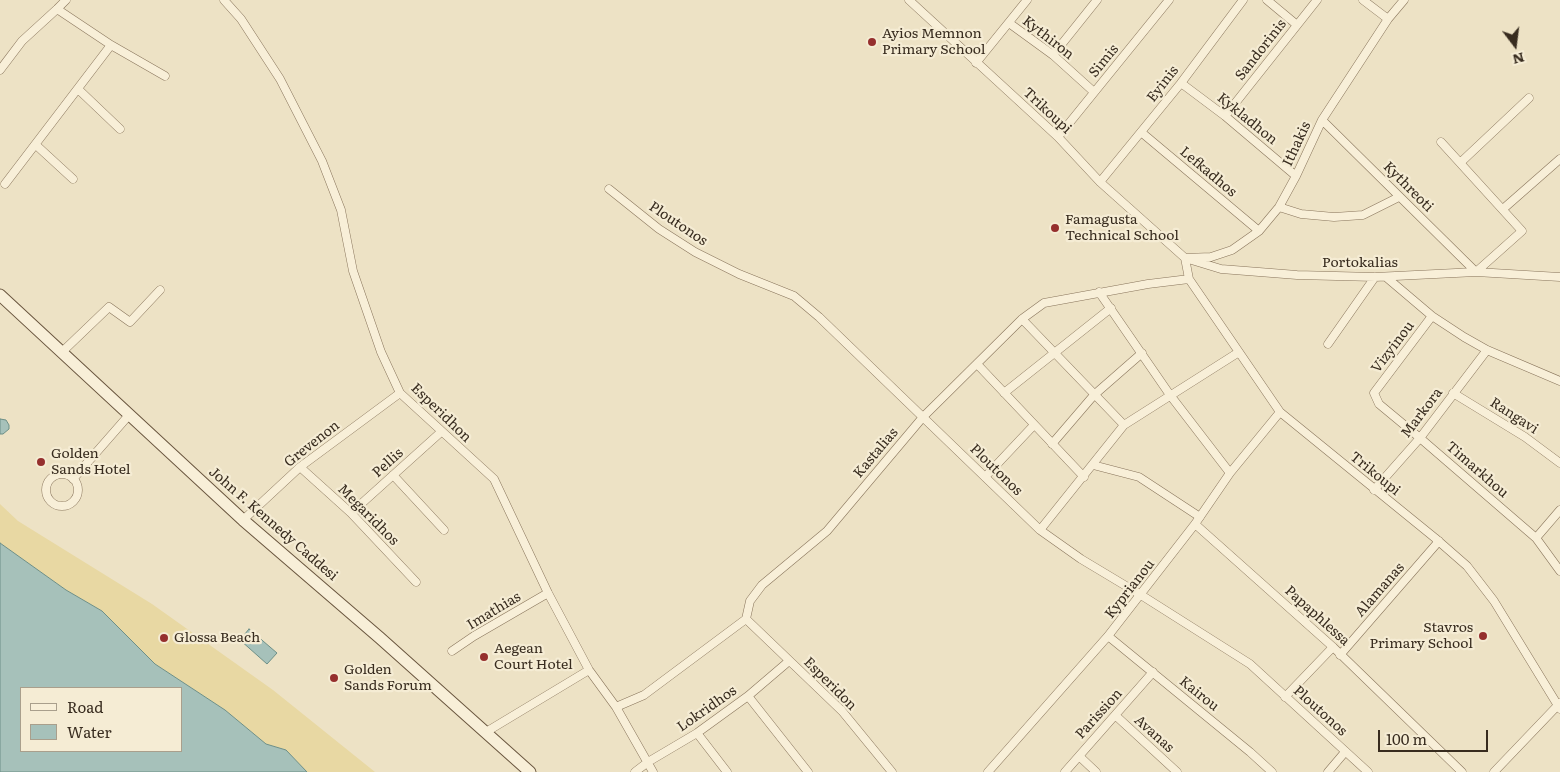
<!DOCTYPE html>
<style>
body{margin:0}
#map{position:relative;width:1560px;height:772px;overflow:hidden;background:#ede2c5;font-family:Literata,serif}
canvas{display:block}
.legend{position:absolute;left:20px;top:687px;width:162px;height:65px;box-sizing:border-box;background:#f5ecd4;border:1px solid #a99f8c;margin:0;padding:6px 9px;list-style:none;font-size:15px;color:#382c1f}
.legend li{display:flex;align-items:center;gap:10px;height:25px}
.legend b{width:25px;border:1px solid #a99f8c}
.north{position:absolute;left:1490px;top:20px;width:50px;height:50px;-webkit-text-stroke:4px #f5ecd4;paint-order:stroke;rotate:165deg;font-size:14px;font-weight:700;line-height:20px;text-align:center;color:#382c1f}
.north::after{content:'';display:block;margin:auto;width:18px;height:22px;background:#382c1f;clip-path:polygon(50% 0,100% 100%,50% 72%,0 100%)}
.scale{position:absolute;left:1378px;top:730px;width:110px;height:22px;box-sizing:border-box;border:2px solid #382c1f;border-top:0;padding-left:6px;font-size:15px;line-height:18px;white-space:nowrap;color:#382c1f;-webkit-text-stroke:4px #f5ecd4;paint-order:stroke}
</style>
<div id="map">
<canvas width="1560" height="772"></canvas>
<ul class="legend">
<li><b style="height:6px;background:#f8efd8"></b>Road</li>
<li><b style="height:14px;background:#a6c1ba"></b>Water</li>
</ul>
<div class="north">N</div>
<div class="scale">100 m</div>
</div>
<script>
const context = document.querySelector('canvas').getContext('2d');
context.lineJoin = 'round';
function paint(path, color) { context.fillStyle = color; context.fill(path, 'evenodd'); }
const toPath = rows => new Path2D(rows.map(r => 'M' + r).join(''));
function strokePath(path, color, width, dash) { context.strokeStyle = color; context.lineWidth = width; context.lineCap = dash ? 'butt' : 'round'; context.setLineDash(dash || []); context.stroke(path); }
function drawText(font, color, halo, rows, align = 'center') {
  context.font = font + ' Literata,serif'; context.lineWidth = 4.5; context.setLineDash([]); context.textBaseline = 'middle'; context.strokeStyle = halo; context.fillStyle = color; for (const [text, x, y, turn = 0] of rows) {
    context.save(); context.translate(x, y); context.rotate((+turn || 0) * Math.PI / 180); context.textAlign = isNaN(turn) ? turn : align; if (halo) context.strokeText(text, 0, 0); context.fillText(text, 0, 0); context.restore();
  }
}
paint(toPath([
 [0,504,18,521,152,604,273,690,375,772,307,772,286,750,266,744,225,710,155,664,102,611,66,590,0,543]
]), '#e8d8a3');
const water = toPath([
 [0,419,6,420,9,425,9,429,3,434,0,434,0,419],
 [0,543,66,590,102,611,155,664,225,710,266,744,286,750,307,772,0,772,0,543],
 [21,688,181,688,181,751,21,751,21,688],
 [249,629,277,653,267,664,240,640,249,629]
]);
paint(water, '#a6c1ba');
strokePath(water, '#6d8f87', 1);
const street = toPath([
 [224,0,241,19,280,79,322,161,341,210,353,271,381,352,400,393,494,479,548,593,589,670,616,707,653,772],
 [909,0,1058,137,1100,182,1185,258,1221,269,1297,275,1375,277,1476,272,1560,277],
 [1267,0,1297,25],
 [1363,0,1388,19],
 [1404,0,1388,19,1322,120,1296,176,1279,207,1259,231,1232,250,1211,257,1185,258,1189,279,1280,412,1435,538,1467,566,1494,601,1560,709],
 [57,9,111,45,165,76],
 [1009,23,1053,55,1094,92],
 [1053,55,1097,0],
 [976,63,1027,0],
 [0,70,22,41,57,9,66,0],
 [1181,83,1225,116,1296,176],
 [78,89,120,129],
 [1225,116,1317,0],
 [1322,120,1476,272,1522,231,1441,142],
 [1141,132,1259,231],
 [1058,137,1169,0],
 [36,145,73,179],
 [1460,163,1529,98],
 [1100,182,1181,83,1243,0],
 [5,184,111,45],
 [609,189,659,229,695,252,739,274,794,296,819,317,1040,530,1081,559,1141,595,1250,664,1368,772],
 [1279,207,1301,214,1334,217,1363,215,1399,197],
 [1503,209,1560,159],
 [1386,277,1432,316,1464,337,1487,350,1560,381],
 [1099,292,1170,395,1230,473],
 [1432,316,1374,393,1379,404,1420,438,1536,538,1560,571],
 [1022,319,1124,425],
 [1328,344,1375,277],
 [62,352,109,307,130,322,160,290],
 [977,364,1084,477],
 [1004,393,1111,308],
 [1453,393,1525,437,1560,463],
 [1052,444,1094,395,1142,353],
 [1093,465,1139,477,1200,517],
 [300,467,351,513,416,582],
 '46 490a16 16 0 1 1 32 0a16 16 0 1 1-32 0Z',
 [393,475,444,530],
 [985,477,1034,425],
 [73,479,129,415],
 [1374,490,1420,438,1487,350],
 [351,513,441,432],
 [243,520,300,467,400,393],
 [1195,524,1333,647,1462,772],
 [1040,530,1124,425,1239,352],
 [1536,538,1560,510],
 [746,619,842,711,892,772],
 [1108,636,1250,752,1272,772],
 [452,651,474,636,548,593],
 [1340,655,1439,541],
 [748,696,808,772],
 [1285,697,1333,647],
 [616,707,644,695,746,619,750,601,762,585,827,531,923,417,1022,319,1044,303,1148,284,1189,279],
 [1115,715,1177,772],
 [486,732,589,670],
 [697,733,727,772],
 [1079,756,1096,772],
 [635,772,648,762,697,733,748,696,789,661],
 [988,772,1108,636,1195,524,1230,473,1280,412],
 [1065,772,1153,672],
 [1328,772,1345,752],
 [1494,772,1560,703]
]);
const secondary = toPath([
 [0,295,243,520,380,638,530,772]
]);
strokePath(street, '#88745b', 9);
strokePath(secondary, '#69553e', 13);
strokePath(street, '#f8efd8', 8);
strokePath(secondary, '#f8efd8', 11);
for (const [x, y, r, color] of [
 [872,42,5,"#952f2d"],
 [1055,228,5,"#952f2d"],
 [41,462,5,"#952f2d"],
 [1483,636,5,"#952f2d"],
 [164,638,5,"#952f2d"],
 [484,657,5,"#952f2d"],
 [334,678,5,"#952f2d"]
]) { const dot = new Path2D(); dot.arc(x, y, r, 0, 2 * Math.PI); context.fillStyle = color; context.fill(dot); strokePath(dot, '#f5ecd4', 2); }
drawText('14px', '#382c1f', '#f5ecd4', [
 ["Ayios Memnon",882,34],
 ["Primary School",882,50],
 ["Famagusta",1065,220],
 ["Technical School",1065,236],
 ["Golden",51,454],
 ["Sands Hotel",51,470],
 ["Stavros",1473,628,"right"],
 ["Primary School",1473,644,"right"],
 ["Glossa Beach",174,638],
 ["Aegean",494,649],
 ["Court Hotel",494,665],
 ["Golden",344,670],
 ["Sands Forum",344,686]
], 'left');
drawText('14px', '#382c1f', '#f5ecd4', [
 ["Kythiron",1048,38,38],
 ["Sandorinis",1261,50,-52],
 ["Simis",1104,61,-51],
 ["Eyinis",1163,84,-52],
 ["Trikoupi",1047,111,43],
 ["Kykladhon",1247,119,39],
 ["Ithakis",1297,144,-65],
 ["Lefkadhos",1208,172,40],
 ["Kythreoti",1408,187,45],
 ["Ploutonos",678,224,34],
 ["Portokalias",1360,263],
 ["Vizyinou",1393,347,-53],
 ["Esperidhon",441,413,44],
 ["Markora",1422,413,-53],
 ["Rangavi",1514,416,33],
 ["Grevenon",312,444,-38],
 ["Kastalias",876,453,-50],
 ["Pellis",388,463,-42],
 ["Ploutonos",996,470,44],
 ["Timarkhou",1477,470,41],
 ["Trikoupi",1375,474,39],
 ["Megaridhos",368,515,45],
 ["John F. Kennedy Caddesi",273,524,41],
 ["Kyprianou",1130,589,-52],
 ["Alamanas",1380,590,-49],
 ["Imathias",494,611,-31],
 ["Papaphlessa",1317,616,42],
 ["Esperidon",830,684,45],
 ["Kairou",1199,694,39],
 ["Lokridhos",707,709,-35],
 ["Ploutonos",1320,711,42],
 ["Parission",1099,714,-48],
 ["Avanas",1154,734,42]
]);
</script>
